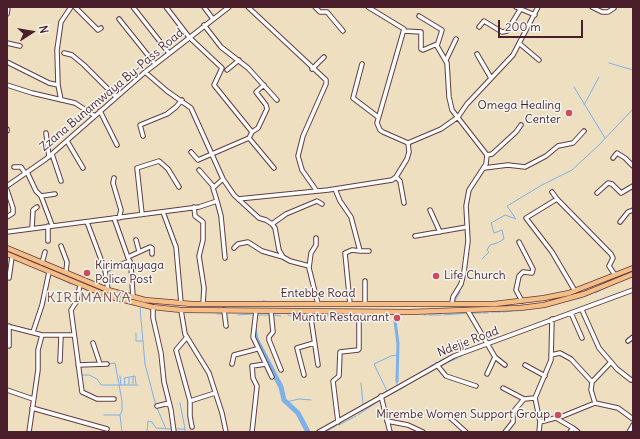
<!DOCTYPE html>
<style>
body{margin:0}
#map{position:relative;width:640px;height:439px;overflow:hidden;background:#eedfc0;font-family:Delius,sans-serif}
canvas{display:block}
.frame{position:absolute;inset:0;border:8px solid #4a1f2b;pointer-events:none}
.north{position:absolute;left:12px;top:12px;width:40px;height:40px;-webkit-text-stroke:3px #f6f6f2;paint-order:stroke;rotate:78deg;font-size:11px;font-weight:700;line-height:16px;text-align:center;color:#4a1f2b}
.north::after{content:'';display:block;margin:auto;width:14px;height:18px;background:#4a1f2b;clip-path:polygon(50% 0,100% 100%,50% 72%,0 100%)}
.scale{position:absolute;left:498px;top:20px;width:85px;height:18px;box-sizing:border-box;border:2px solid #4a1f2b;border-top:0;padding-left:5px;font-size:12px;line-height:14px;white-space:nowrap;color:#4a1f2b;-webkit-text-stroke:3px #f6f6f2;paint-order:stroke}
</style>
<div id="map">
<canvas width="640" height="439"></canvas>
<div class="frame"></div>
<div class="north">N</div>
<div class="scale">200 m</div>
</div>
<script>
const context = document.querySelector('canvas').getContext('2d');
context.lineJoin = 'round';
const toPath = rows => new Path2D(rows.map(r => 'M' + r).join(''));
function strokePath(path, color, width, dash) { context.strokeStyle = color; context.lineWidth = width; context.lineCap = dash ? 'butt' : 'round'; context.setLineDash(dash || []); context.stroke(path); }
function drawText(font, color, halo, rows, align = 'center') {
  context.font = font + ' Delius,sans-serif'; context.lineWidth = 3; context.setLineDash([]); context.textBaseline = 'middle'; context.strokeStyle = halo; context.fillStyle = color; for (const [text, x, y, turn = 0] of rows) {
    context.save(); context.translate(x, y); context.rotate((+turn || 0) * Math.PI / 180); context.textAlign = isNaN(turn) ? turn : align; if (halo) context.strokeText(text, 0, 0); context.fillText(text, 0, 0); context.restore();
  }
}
strokePath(toPath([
 [609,63,633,70],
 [574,87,605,138],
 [584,105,599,77],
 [482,259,489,252,487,250,490,245,497,243,504,239,502,230,494,233,491,223,505,215,516,219,507,206,542,185,572,170,598,146,633,109],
 [14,260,22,262],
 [43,271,47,273],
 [56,277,65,281],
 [67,282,71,284],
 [461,288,466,274],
 [84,289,92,292],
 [595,293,607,287],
 [96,294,99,295],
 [577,299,593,293],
 [101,301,102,296],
 [263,301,272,302],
 [455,301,460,292],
 [248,302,259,302],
 [140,308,145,364,156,406],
 [491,312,501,312],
 [503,312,512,311],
 [472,313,481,313],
 [483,313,488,313],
 [217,314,222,314],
 [238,315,252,314],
 [257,315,269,315],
 [273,315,281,316],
 [288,315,291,316],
 [424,315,426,315],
 [429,315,441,315],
 [444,315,468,313],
 [298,316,308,315],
 [313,316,318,316],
 [322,316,328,316],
 [331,316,357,316],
 [360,316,371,314],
 [136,333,136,341,143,341],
 [461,351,464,349],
 [460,357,463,355],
 [445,359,450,357],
 [440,361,443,359],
 [448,362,458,358],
 [108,364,115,363,122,401,122,411,120,415],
 [430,366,437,363],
 [440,366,445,364],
 [419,373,428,368],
 [82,375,89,375,97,379,101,385,138,385],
 [120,376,121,385],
 [423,376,437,368],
 [133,377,133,384],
 [129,378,129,384],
 [397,381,397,386],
 [412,382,417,379],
 [361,383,363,404],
 [403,383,417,375],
 [125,385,124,378,135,376,136,384],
 [399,390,410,383],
 [382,394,387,391,374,364,391,356,397,355],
 [383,398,397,391],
 [373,400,379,396],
 [286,402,299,399,311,400],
 [180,403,185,429],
 [157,408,166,429],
 [354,410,370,401],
 [104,415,120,415,122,432],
 [358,415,380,400],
 [339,425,356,416],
 [175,429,185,429,185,432],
 [327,431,336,426],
 [147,432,148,421,152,422,156,428,171,429]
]), '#7cb1ea', 1);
strokePath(toPath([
 [394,313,398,344,397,381]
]), '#7cb1ea', 3);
strokePath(toPath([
 [254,329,256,339,281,387,284,400,298,413,308,432]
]), '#7cb1ea', 5);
const minor = toPath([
 [75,7,98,30,101,28],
 [133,7,169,53],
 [166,7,189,37,222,68,214,85,252,132],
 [204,7,213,19],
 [248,7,326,80,326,84,303,136,298,156,302,170,316,190],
 [315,7,320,12,327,12,343,31],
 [368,7,404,29,377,123,380,130,383,132,408,143,441,129,458,117,467,104,513,55,538,7],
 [516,7,535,15],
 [592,7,602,12,608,12,614,8],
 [7,14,8,7],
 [419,16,442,30,437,46,447,63,449,97,452,110,487,155,486,164,469,190,466,206,468,241,464,272,461,284,453,297,452,303],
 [119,19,155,64],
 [204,25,221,47,248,68,277,100],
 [479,27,484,21,502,32,507,31,520,10],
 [404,31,421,32,421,49,423,50,437,44],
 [7,43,20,46],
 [520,44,539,60],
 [64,53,72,55,84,65,116,97],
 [477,54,491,78],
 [446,60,456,39],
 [7,62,49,83,58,85],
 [362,64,353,98,378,117],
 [312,69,324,57],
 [227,70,239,60],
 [145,72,167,91,191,108,223,179,234,195,259,218,266,220,272,224,275,228,279,250,283,257,290,261,309,266],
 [7,85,32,93,75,103,95,116],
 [61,100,58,85,57,50,61,22,71,7],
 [100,111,117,145],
 [7,131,7,129],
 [46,133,49,157],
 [143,136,140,125,167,114,176,107,182,100],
 [249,138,274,168],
 [67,141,83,168],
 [191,152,198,160,249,138,252,132,258,128,267,109,266,105,256,92,264,85],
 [52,154,61,181],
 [487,155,492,154,516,132,521,125],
 [613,158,617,153,625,158,633,166],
 [14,167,21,167,25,173],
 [484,168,508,165,525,167,546,156,558,146,573,143,584,131],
 [199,170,213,186],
 [27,172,36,191,41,196,52,225],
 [396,177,400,181,404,203],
 [114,178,113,183,121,210,119,218],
 [7,186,46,159,144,73,229,7],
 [335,189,340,201,351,217,360,251,369,251],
 [7,190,13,208,13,213,7,217],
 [552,192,557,199,611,254,613,258,609,266,615,275],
 [597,193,608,183,612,184,621,193,633,186],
 [41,196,55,194],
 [238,199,328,190,392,180,396,177,407,159,409,152,408,143],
 [557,199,526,218,552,252,575,291],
 [217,201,221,216,225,258],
 [194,207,195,216,203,222,203,240,199,256,204,288,203,304],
 [430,210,440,232],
 [163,212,176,247,181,303],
 [142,214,137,168,159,161,168,169,179,187],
 [114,218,131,266,133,297],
 [87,222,105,270,108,290],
 [620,222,628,212,633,210],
 [272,224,286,214,317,201,322,204],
 [32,228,33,210,37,207],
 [7,232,199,207,217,201,213,188,223,179],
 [415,236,467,227],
 [316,238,316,245,311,253,309,268,318,304],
 [136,240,139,251],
 [48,241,48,226],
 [519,242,533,269,532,273,523,272,519,276,516,290,522,301],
 [61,246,67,262,66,272],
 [234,248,238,244,248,242,262,251,283,257],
 [128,257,150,247,152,248,152,254],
 [42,263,45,252],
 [105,270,130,261],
 [9,278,12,257],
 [365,281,365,304],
 [80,285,77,301,71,310,82,392,97,399,114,399],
 [350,304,345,253,352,250,360,251],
 [153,307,153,318,161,353,164,382,171,410,174,432],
 [181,310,185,334,209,373,222,413,226,432],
 [224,310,226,326],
 [582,310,599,348,617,369,631,380],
 [256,311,253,337,272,377],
 [271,311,273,332,269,337,269,340,281,370],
 [468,311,495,357,505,365],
 [310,312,318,365],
 [571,313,582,338],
 [7,326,42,335,73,335],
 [33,332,42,305,49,272],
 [187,337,176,350,190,401,190,416,192,427],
 [628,341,633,337],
 [93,343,100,364],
 [9,346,9,326],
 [551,355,560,353,571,359,592,382],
 [60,361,61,336],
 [232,364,234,355,257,349,258,348],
 [78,365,107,364],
 [437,365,446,376,476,386],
 [525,365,545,376],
 [487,374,495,357],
 [304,375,297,348,314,343],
 [503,388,524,399],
 [7,390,33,399],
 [381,396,390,432],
 [190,401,215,393],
 [595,403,591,390,592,382,611,362],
 [157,406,169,403],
 [32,408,107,429],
 [446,414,466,432],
 [556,418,573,428,570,432],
 [387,421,408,425,423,432],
 [338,422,333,381,339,376,340,352,358,350,359,349,359,312],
 [540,422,563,416,595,403,618,408,633,419],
 [573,428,578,432],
 [29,432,38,370,38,350,42,335],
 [252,432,257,386,253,378,252,366,266,364],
 [319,432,454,356,633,290],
 [505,432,513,422,513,412,524,399,535,398],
 [539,432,540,422,535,398,551,360,552,319],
 [629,432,633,425]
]);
const major = toPath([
 [7,248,108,290,145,300,192,304,494,304,544,298,569,293,633,268],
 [7,254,108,296,152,307,181,310,410,312,520,308,544,305,584,294,633,274]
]);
strokePath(minor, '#633c41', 5.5);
strokePath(major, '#633c41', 6);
strokePath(minor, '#fff', 3.5);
strokePath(major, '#f6be87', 4.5);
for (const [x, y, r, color] of [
 [569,113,4,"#d1495b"],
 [87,273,4,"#d1495b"],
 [436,276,4,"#d1495b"],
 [397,318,4,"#d1495b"],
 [558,415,4,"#d1495b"]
]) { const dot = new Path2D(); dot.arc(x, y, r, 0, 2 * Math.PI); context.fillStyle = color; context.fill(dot); strokePath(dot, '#f6f6f2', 1.5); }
drawText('12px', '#4a1f2b', '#f6f6f2', [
 ["Zzana Bunamwaya By-Pass Road",112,90,-40],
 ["Entebbe Road",318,294],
 ["Ndejje Road",468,342,-21]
]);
drawText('12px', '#4a1f2b', '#f6f6f2', [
 ["Omega Healing",561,106],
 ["Center",561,120],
 ["Kirimanyaga",95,266,"left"],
 ["Police Post",95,280,"left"],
 ["Life Church",444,276,"left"],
 ["Muntu Restaurant",389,318],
 ["Mirembe Women Support Group",550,415]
], 'right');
context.letterSpacing = '1px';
drawText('14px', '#82554d', '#f6f6f2', [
 ["KIRIMANYA",89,298]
]);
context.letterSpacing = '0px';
</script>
